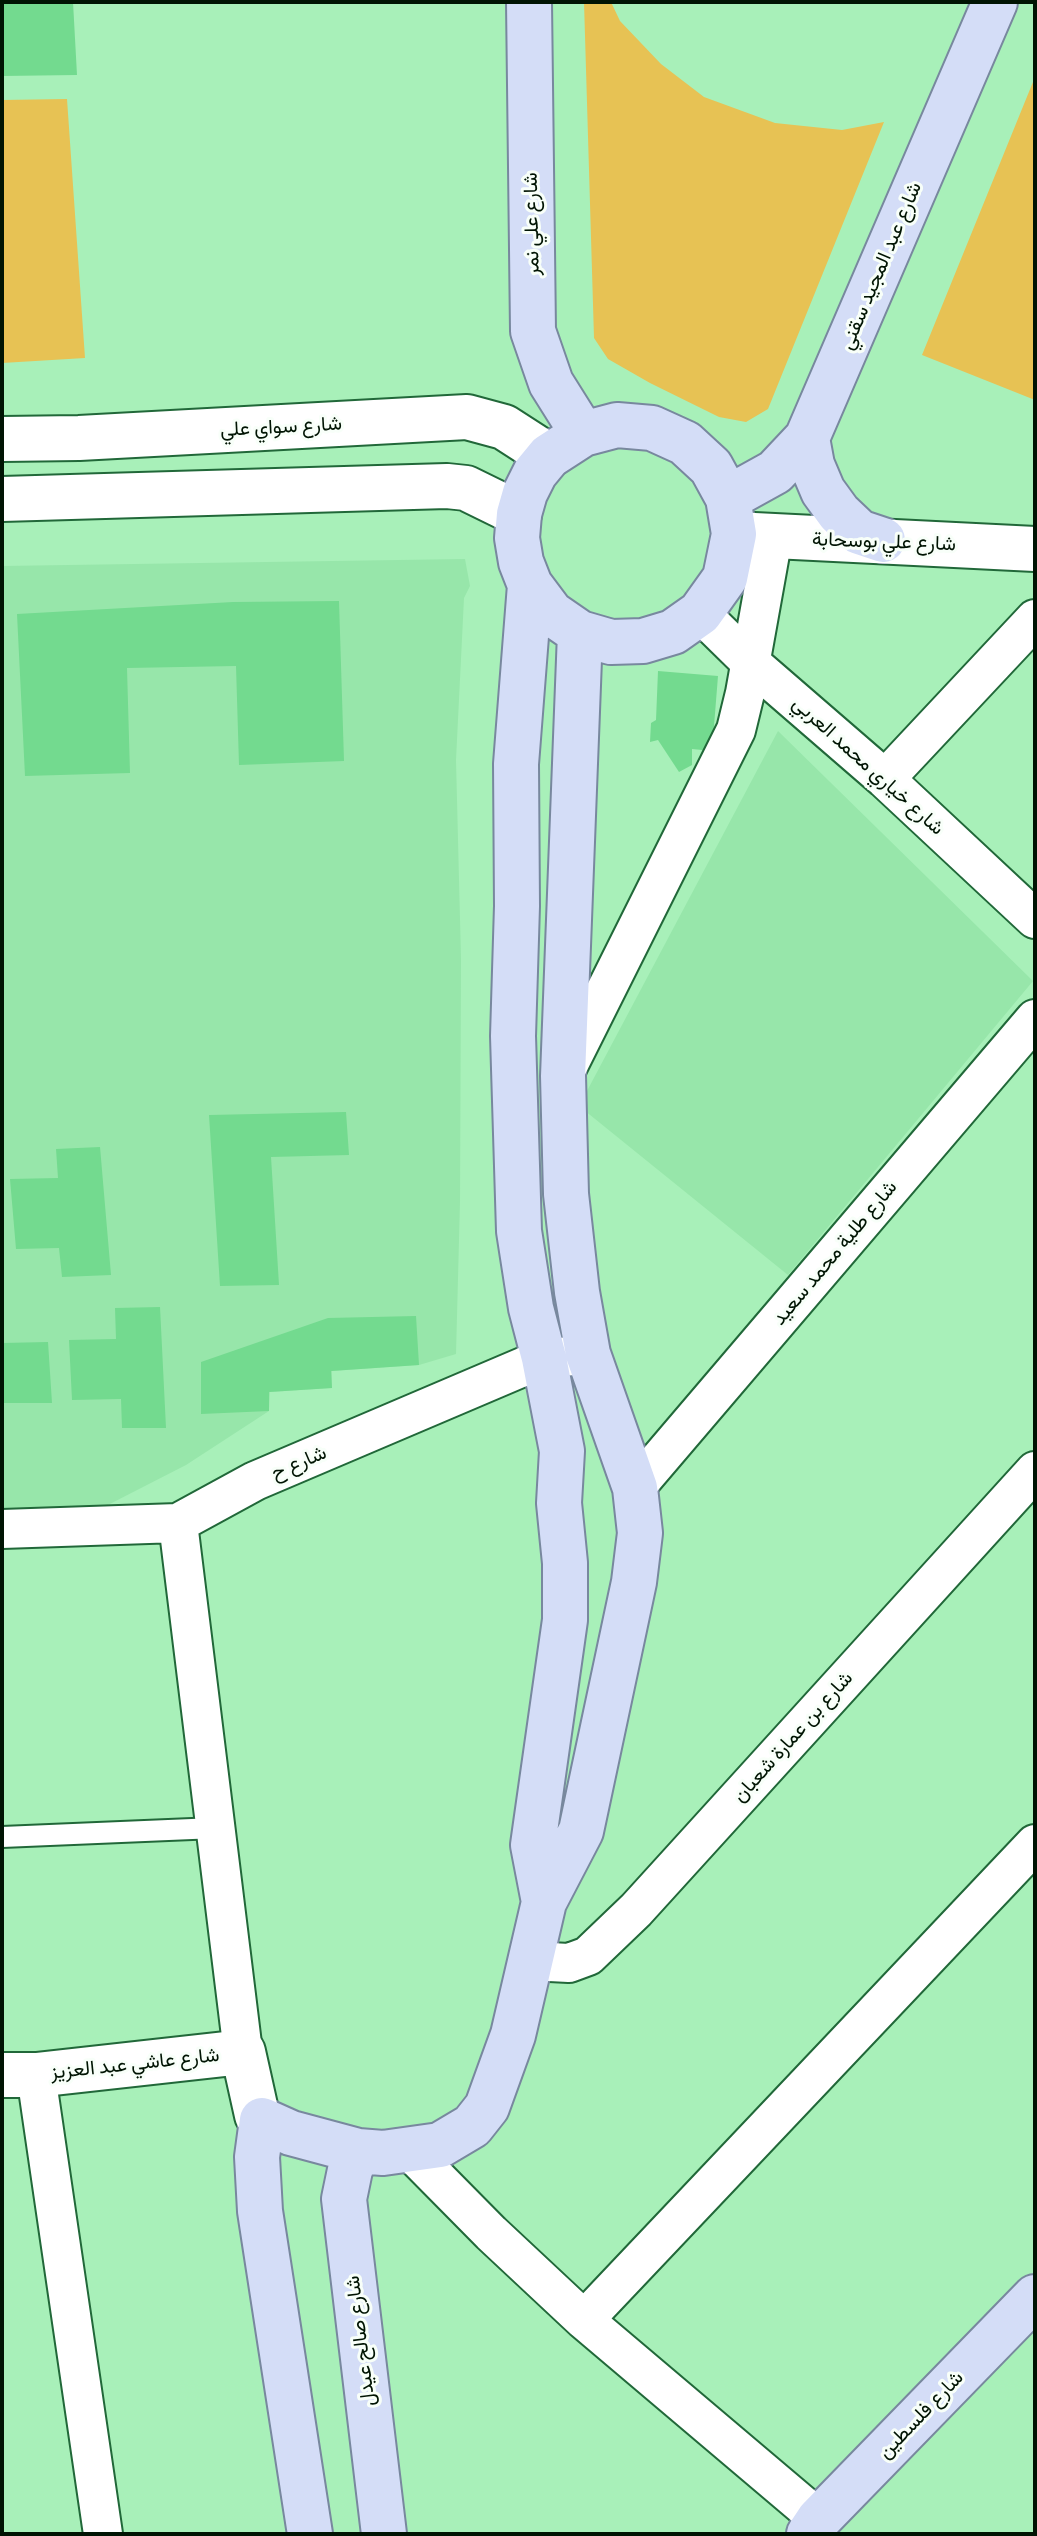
<!DOCTYPE html>
<meta charset="utf-8">
<style>
body{margin:0}
#map{position:relative;width:1037px;height:2536px;overflow:hidden;background:#a8f0b9;font-family:"PT Sans Narrow",sans-serif}
canvas{display:block}
.frame{position:absolute;inset:0;border:4px solid #001403;pointer-events:none}
</style>
<div id="map">
<canvas width="1037" height="2536"></canvas>
<div class="frame"></div>
</div>
<script>
const context = document.querySelector('canvas').getContext('2d');
context.lineJoin = 'round';
function paint(path, color) { context.fillStyle = color; context.fill(path, 'evenodd'); }
const toPath = rows => new Path2D(rows.map(r => 'M' + r).join(''));
function strokePath(path, color, width, dash) { context.strokeStyle = color; context.lineWidth = width; context.lineCap = dash ? 'butt' : 'round'; context.setLineDash(dash || []); context.stroke(path); }
function drawText(font, color, halo, rows, align = 'center') {
  context.font = font + ' "PT Sans Narrow",Vazirmatn,sans-serif'; context.lineWidth = 6; context.setLineDash([]); context.textBaseline = 'middle'; context.strokeStyle = halo; context.fillStyle = color; for (const [text, x, y, turn = 0] of rows) {
    context.save(); context.translate(x, y); context.rotate((+turn || 0) * Math.PI / 180); context.textAlign = isNaN(turn) ? turn : align; if (halo) context.strokeText(text, 0, 0); context.fillText(text, 0, 0); context.restore();
  }
}
paint(toPath([
 [465,559,470,586,464,598,456,760,461,959,460,1202,456,1354,419,1365,332,1371,332,1388,270,1392,269,1411,186,1465,102,1508,2,1514,2,566],
 [778,731,1033,981,788,1275,579,1106]
]), '#97e6aa');
paint(toPath([
 [584,2,611,2,620,21,661,64,704,97,775,123,842,130,884,122,768,409,746,422,719,417,650,383,608,359,594,338],
 [1035,77,1035,400,922,355],
 [67,99,85,358,2,363,2,100]
]), '#e7c254');
paint(toPath([
 [2,2,73,2,77,75,2,76],
 [339,601,344,761,239,765,236,666,127,668,130,773,25,776,17,614,233,602],
 [658,671,718,676,712,751,692,749,692,765,679,772,658,740,650,742,651,723,656,720],
 [346,1112,349,1155,271,1157,279,1285,220,1286,209,1115],
 [100,1147,111,1275,62,1277,59,1248,16,1249,10,1179,58,1178,56,1149],
 [160,1307,166,1428,122,1428,121,1399,72,1400,69,1340,116,1339,115,1308],
 [416,1316,419,1365,331,1371,332,1388,269,1392,269,1411,201,1414,201,1362,328,1318],
 [48,1342,52,1403,2,1403,2,1343]
]), '#73da8f');
const lane = toPath([
 [2,1837,216,1828]
]);
const street = toPath([
 [700,613,751,663,885,779,1035,919],
 [885,779,1035,619],
 [564,1074,736,730,745,693,773,537],
 [635,1488,1035,1019],
 [178,1523,243,2052],
 [2,1529,178,1523,255,1481,544,1358,574,1356],
 [530,1961,569,1963,588,1956,636,1910,1035,1471],
 [36,2075,103,2534],
 [410,2151,491,2233,584,2320,819,2519],
 [584,2320,1035,1844]
]);
const secondary = toPath([
 [2,439,79,438,467,417,504,427,549,456],
 [2,499,447,486,466,488,519,514],
 [734,534,1035,549],
 [2,2075,36,2075,243,2052,257,2115,262,2120]
]);
const primary = toPath([
 [529,2,533,331,551,383,583,434],
 [807,438,812,465,823,491,839,513,859,532,883,540],
 [728,498,775,472,807,438,995,2],
 [530,585,551,613,580,633,611,642,643,641,673,632,700,613,725,578,734,534,728,498,711,467,685,443,652,428,617,425,583,434,549,456,535,473,525,493,519,514,517,538,521,562,530,585,516,764,517,906,513,1036,519,1231,531,1308,544,1358,562,1451,559,1503,565,1563,565,1620,533,1845,544,1902],
 [358,2151,350,2170,344,2199,384,2534],
 [310,2534,260,2211,257,2157,262,2120,291,2133,358,2151,383,2153,440,2145,472,2126,487,2107,513,2035,544,1902,581,1831,634,1582,640,1533,635,1488,588,1354,577,1292,566,1194,563,1076,580,633],
 [809,2534,819,2519,1035,2297]
]);
strokePath(lane, '#216839', 24);
strokePath(street, '#216839', 42);
strokePath(secondary, '#216839', 48);
strokePath(primary, '#78889e', 48);
strokePath(lane, '#fff', 20);
strokePath(street, '#fff', 38);
strokePath(secondary, '#fff', 44);
strokePath(primary, '#d4ddf7', 44);
drawText('20px', '#001403', '#f8fff9', [
 ["شارع علي نمر",532,224,-91],
 ["شارع عبد المجيد سقني",881,266,-67],
 ["شارع سواي علي",281,427,-3],
 ["شارع علي بوسحابة",884,542,2],
 ["شارع خياري محمد العربي",868,766,42],
 ["شارع طلية محمد سعيد",835,1253,-50],
 ["شارع ح",299,1463,-23],
 ["شارع بن عمارة شعبان",793,1737,-48],
 ["شارع عاشي عبد العزيز",135,2064,-6],
 ["شارع صالح عيدل",361,2341,-97],
 ["شارع فلسطين",921,2415,-46]
]);
</script>
